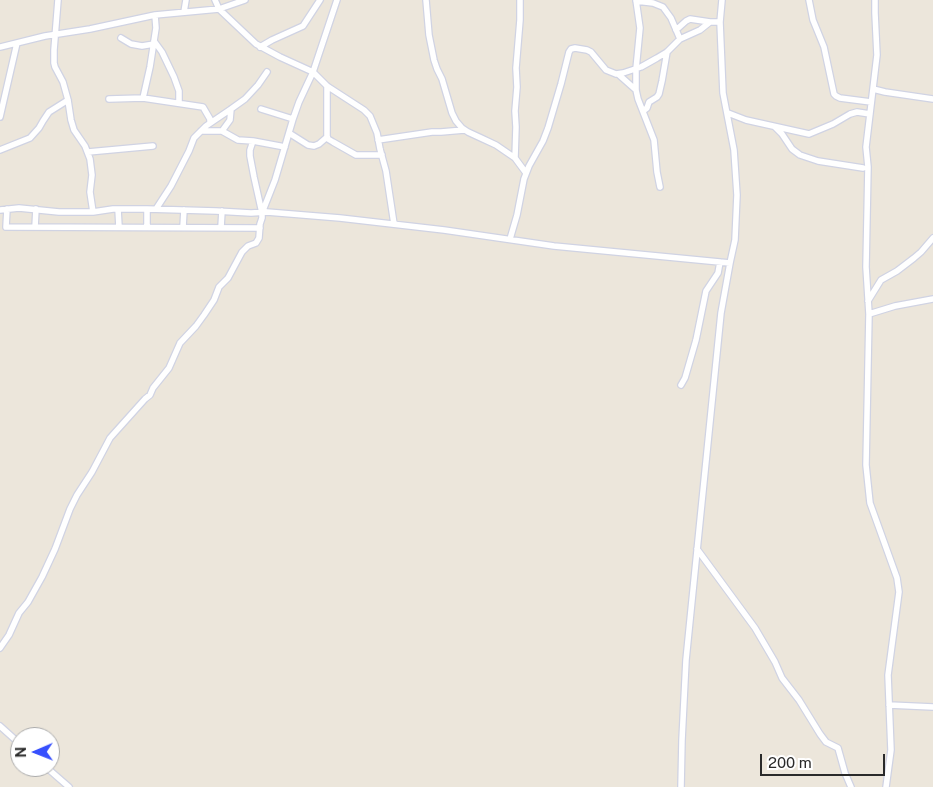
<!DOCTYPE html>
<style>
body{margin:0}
#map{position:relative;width:933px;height:787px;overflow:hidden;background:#ece6db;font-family:"Public Sans",sans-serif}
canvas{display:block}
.north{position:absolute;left:10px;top:727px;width:50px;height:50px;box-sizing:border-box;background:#fff;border:1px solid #aaa;border-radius:50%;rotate:269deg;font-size:14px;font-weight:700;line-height:20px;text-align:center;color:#2a2a2a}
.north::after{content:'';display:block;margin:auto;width:18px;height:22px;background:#3750fd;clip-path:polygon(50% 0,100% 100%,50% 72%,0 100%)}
.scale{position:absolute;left:760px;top:754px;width:125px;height:22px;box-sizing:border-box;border:2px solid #2a2a2a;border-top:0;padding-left:6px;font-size:15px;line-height:18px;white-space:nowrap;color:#2a2a2a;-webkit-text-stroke:4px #fff;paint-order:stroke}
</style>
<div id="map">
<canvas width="933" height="787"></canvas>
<div class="north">N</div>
<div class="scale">200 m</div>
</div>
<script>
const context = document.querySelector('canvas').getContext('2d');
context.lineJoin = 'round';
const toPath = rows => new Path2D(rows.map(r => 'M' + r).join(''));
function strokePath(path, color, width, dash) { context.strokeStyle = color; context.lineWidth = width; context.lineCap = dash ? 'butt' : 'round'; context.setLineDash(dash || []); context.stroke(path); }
const minor = toPath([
 [58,0,54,50,54,63,55,67,63,82,68,100,71,120,74,130,85,146,90,159,92,175,90,192,93,212],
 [215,0,219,9,256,44,280,57,313,72,327,86,364,110,370,116,377,133,380,149,386,171,394,224],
 [426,0,429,35,434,60,437,69,442,79,452,113,456,121,462,128,468,132,481,138,496,145,515,158,526,173],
 [636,0,640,28,636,69,636,90,638,99,654,140,657,172,660,187],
 [809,0,813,20,824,47,834,94,836,96,840,98,871,102],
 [875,0,875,13,877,55,866,147,868,167,866,267,869,314,866,465,870,503,897,578,899,592,888,675,891,750,886,787],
 [636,1,653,3,663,7,671,18,680,39],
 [184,12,186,0],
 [676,30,686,21,690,19,710,22],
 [121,38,131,44,142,46,154,44],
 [154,41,162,52,174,77,179,91,179,103],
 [0,47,45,36,90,29,155,15,219,9,245,0],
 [260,47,272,40,303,26,320,0],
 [618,74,636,90],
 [327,86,327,136,328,139,333,142,356,155,382,155],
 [873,89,885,92,933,99],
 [143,98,150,67,156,28,155,15],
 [109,99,143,98,203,107,210,119,210,123],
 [261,109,293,119],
 [643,111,647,108,649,102,657,97,659,94,662,81,667,52],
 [728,113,746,120,809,134,833,124,850,114,857,112,870,114],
 [0,117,17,43],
 [775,127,782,134,792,149,800,155,818,161,863,168],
 [201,131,222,131,238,140,253,141,285,147],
 [222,131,230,120,231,109],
 [289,133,308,145,314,146,319,144,327,137],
 [378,140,432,132,441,132,464,130],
 [253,141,250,150,250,156,254,177,262,213],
 [0,150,30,138,39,128,43,121,49,112,68,100],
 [88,152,153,146],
 [515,158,516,127,515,111,517,87,516,68,520,20,520,0],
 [7,209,6,227,260,228],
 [118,209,119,227],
 [156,209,171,186,189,151,194,138,206,126,231,109,245,99,258,85,267,72],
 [0,210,19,208,59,212,93,212,113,209,147,209,216,211,251,213,267,212,340,218,444,230,554,246,730,263],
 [35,227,36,209],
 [147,227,147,209],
 [183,227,184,210],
 [221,227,222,211],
 [510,239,517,215,524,179,529,166,543,141,548,128,561,84,569,52,571,49,575,48,587,50,591,52,606,70,616,74,623,73,641,67,657,58,667,52,680,39,700,30,710,22,720,22],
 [868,301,881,280,897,271,914,258,921,252,933,238],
 [869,314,895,306,933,299],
 [681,385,685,378,696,340,706,291,718,273,720,262],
 [697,549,755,628,775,662,782,678,799,700,820,734,826,742,838,748,845,773,851,787],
 [0,648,9,635,19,613,28,602,42,577,55,549,70,509,77,495,92,472,110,438,145,399,150,395,153,388,169,368,180,343,196,326,204,315,214,300,219,287,228,278,242,252,248,246,256,243,259,238,260,224,262,218,262,213,275,180,293,119,299,102,313,72,337,0],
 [889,705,933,707],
 [0,726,20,744],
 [46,767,69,787],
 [681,787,682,740,686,660,701,511,721,313,730,263,735,240,737,195,734,150,723,93,720,22,722,0]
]);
strokePath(minor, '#d0d3e3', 8);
strokePath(minor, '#fff', 5.5);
</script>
